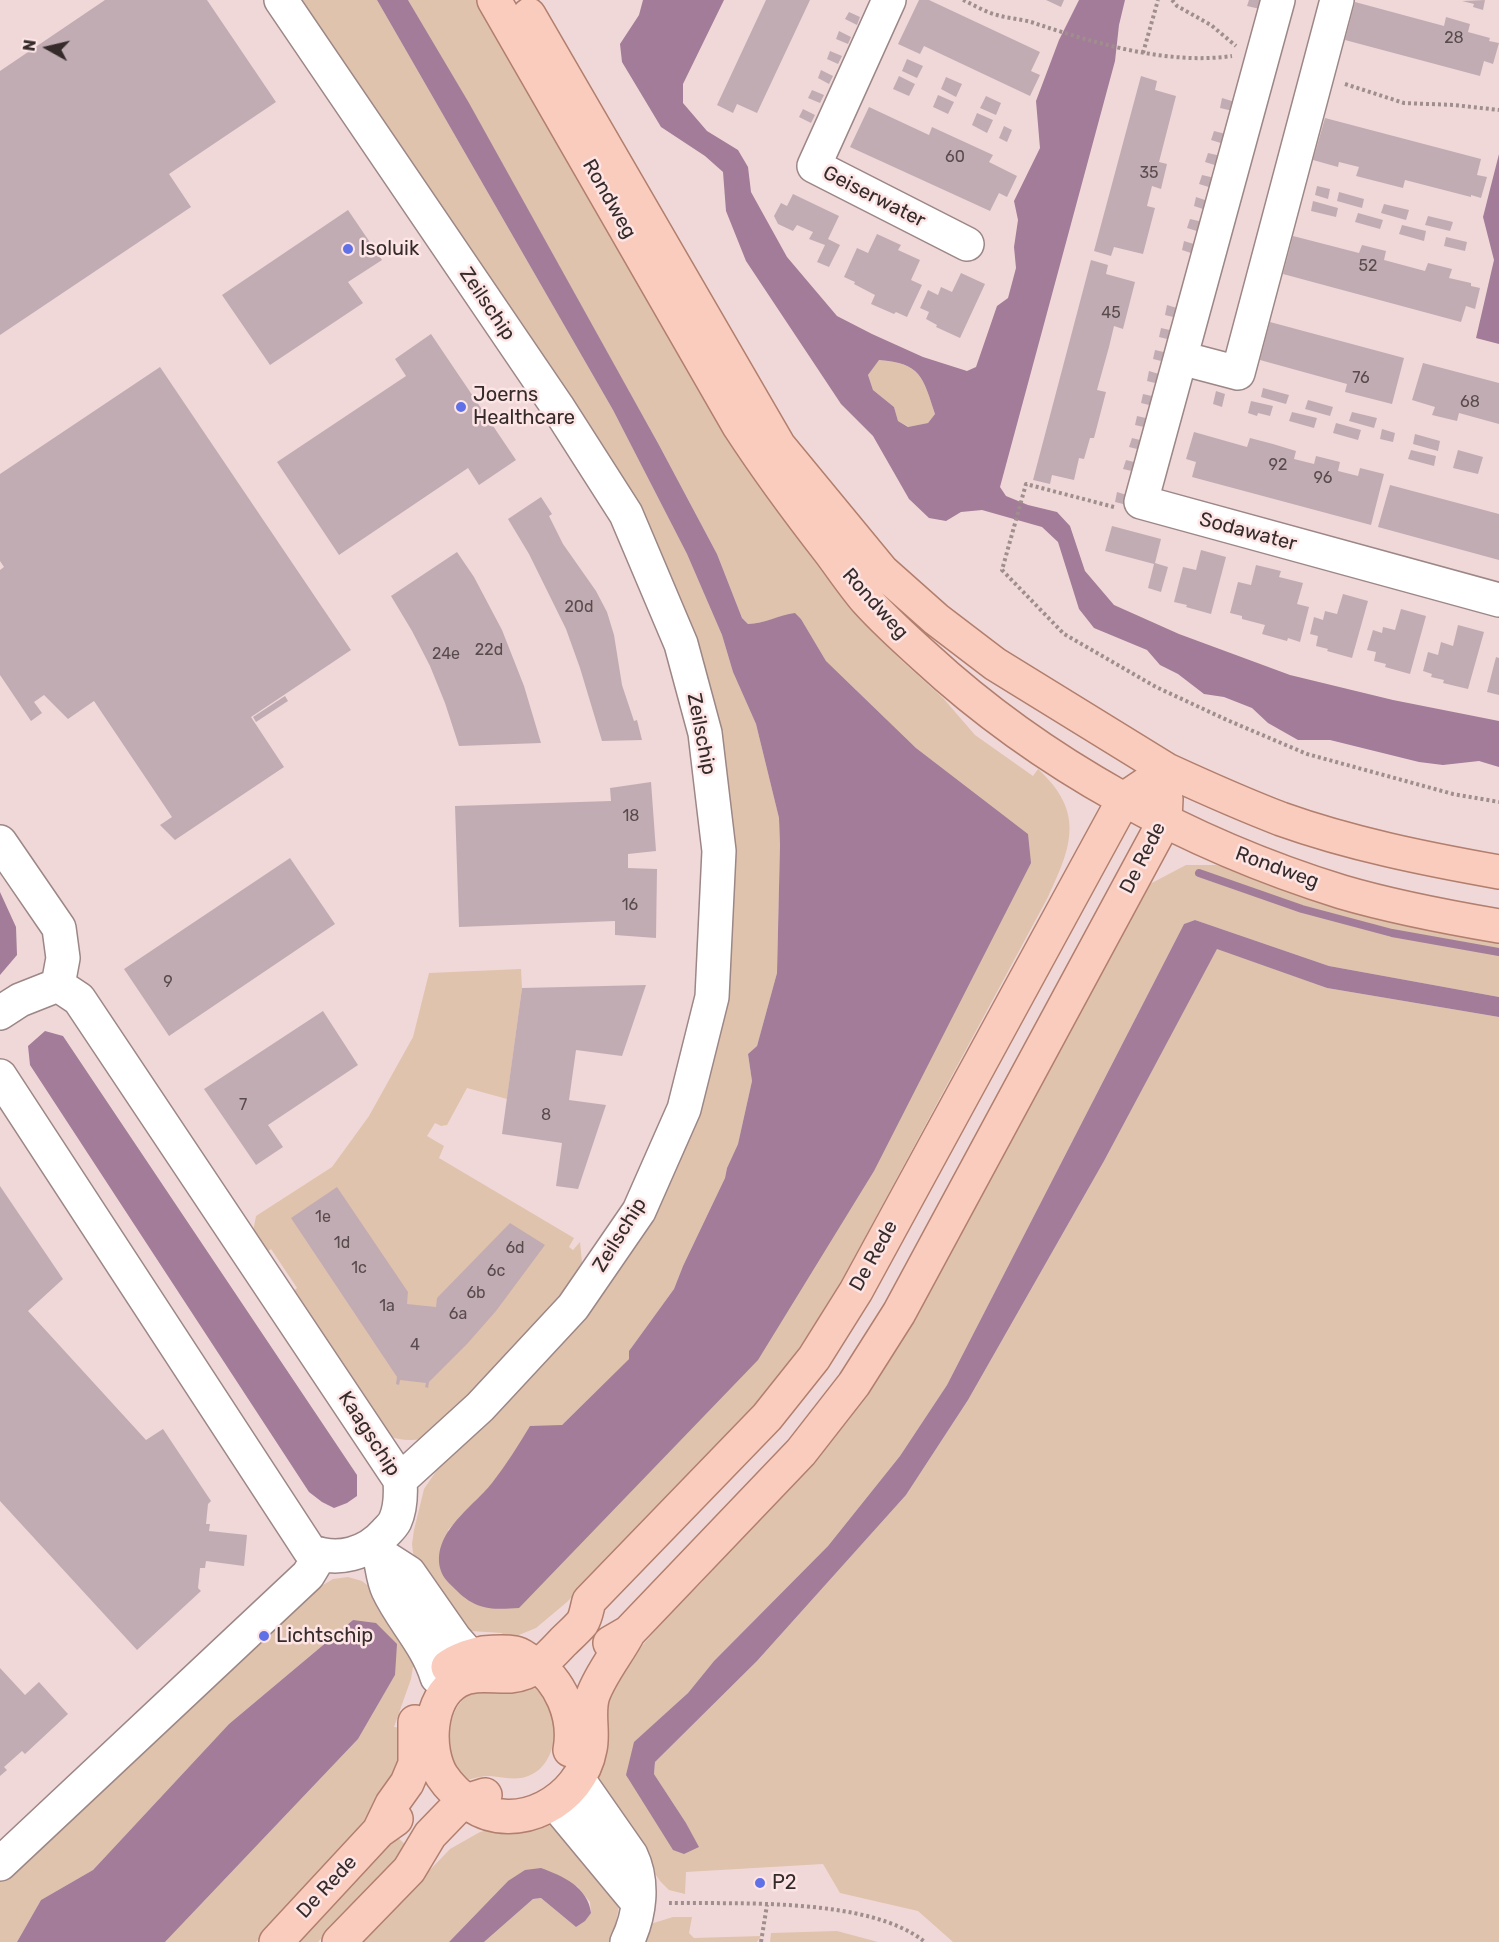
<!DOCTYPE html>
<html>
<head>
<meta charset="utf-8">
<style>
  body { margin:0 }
  #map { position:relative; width:1499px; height:1942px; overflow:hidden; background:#f0d8d8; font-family:Rubik,sans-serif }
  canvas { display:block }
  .north { position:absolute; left:18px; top:18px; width:60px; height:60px; -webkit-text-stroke:4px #fee5e5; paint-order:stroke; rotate:278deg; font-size:16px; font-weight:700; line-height:24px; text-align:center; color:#352b2b }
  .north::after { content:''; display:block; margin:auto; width:21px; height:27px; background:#352b2b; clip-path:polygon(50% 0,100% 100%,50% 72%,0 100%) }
</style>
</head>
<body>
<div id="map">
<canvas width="1499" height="1942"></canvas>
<div class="north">N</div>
</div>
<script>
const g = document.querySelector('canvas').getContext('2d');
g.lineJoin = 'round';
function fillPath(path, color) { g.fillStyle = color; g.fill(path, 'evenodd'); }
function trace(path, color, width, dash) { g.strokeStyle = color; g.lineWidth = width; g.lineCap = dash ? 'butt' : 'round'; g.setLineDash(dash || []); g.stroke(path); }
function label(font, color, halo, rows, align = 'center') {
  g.font = font + ' Rubik,sans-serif'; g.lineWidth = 5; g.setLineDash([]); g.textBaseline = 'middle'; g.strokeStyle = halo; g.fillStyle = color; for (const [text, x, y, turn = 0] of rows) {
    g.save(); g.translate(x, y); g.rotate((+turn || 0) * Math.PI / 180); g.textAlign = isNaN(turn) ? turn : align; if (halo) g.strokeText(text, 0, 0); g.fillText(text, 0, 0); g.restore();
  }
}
const green = new Path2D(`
  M295,0H377L613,410L687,554L722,635L733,672L756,724L779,818L780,845L777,973L757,1046L748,1054L752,1081L738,1144L727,1168L725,1178L683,1266L674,1289L629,1351V1359L562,1425L512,1457L491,1485L448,1530L461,1595L1028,834L916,748L826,661L801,619L795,614C779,615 764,624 748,624L742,618L717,554L659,445L469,104L408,0H490L883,641L903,662L943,698L975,735L1033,776L1038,769C1085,812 1072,846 1048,897L828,1306L805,1340L756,1405L567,1602L536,1628L504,1641L502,1633L471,1631L453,1617L420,1567L413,1553L412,1544L414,1530L424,1489L443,1461L580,1321L720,982L682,617Z
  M878,360C921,363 923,377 935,414L928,423L909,427L898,421L894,407L873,390L868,375Z
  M1186,865H1216L1244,873L1290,892L1373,918L1499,937V997L1329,966L1195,920L1184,924L947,1385L900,1456L828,1546L714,1661L688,1693L635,1742L655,1820L663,1833L698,1847L686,1823L654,1774L655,1762L757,1661L906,1495L968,1400L1104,1161L1217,948L1327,988L1499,1017V1942H953L918,1911L840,1893L823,1864L686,1872L685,1894L669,1890L660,1881L605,1801L598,1778L595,1767L606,1702L628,1662L673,1610L700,1584L803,1471L842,1425L877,1378L917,1316L1131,904L1148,885Z
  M521,969L522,988L507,1099L467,1088L447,1125L441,1126L435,1123L427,1136L444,1146L439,1158L574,1238L569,1247L573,1250L580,1242L583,1273L499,1370L421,1439C408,1441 400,1440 388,1436L290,1294L297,1288L271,1249L264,1254L252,1237L256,1216L332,1167L369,1116L413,1037L429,973Z
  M348,1577L362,1581L371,1588L415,1659V1667H413L411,1679L394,1727L404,1728C399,1795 369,1822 326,1868C303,1893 279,1917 256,1942H165L358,1739L395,1675L353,1620L229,1724L93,1870L41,1900L17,1942H0V1879L268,1636L264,1632L317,1581L323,1585L333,1579Z
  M536,1688C543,1697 550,1705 553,1716C558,1738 551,1768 528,1776C516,1781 503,1777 490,1776C482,1776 475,1778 467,1780C461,1772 455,1766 452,1756C445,1734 452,1695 480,1691C500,1688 516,1693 536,1688Z
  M537,1823L560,1827L620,1901L612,1942H484L533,1899L541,1898L576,1927L591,1913L590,1902L577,1886L508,1881L449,1942H361L450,1849L480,1832L505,1826Z
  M394,1834L408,1847L318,1942H291Z
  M673,1917H692L689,1933L694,1938L761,1936L757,1942H639L647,1925Z
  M837,1931L878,1942H770L771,1933Z`);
const water = new Path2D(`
  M377,0H408L469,103L659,445L717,554L742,618L748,624C764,624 779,615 795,613L801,619L826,661L916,748L1028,834L1031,863L874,1171L758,1360L519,1608C492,1610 475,1610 455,1589C450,1584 443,1578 441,1571C430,1534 472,1508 492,1483C506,1465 518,1446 530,1426L562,1425L629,1359V1351L674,1289L683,1266L725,1178L727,1168L738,1144L752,1081L748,1054L757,1046L777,973L780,845L779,818L756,724L733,672L722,635L687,554L613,410Z
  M643,0H724L683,84V103L707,131L738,150L748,167L751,192L787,257L837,316L872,334L923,357L967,371L976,367L997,306L1008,298L1016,268L1014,247L1018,220L1014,201L1040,148L1036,101L1059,40L1079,0H1125L1119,25L1115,61L1000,487L1006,496L1028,505L1057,512L1070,526L1085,571L1114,605L1179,634L1290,675L1393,700L1499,721V767L1479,761L1443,765L1419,762L1330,740H1298L1268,723L1252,708L1224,697L1204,694L1178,674L1160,665L1147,650L1094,628L1079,609L1058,542L1042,527L982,510L961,512L946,521L929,518L909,499L873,436L841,404L746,261L726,211L723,172L705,156L661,127L622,62L620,44L639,15ZM879,360C921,363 923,377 935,414L928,423L908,427L898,421L894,407L873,390L868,375Z
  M1499,154V344L1476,338L1494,260L1483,217Z
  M0,892L16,927L17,955L0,975Z
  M1195,920L1329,966L1499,997V1017L1327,988L1217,949L1104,1161L968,1400L906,1495L757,1661L655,1762L654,1774L686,1823L699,1847L684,1854L673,1850L626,1775L634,1742L688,1693L714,1661L828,1546L900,1456L947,1385L1184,924Z
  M45,1031L63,1036L357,1475V1496L347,1503L334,1508L322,1502L309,1492L30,1065L28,1046Z
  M353,1620L376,1623L397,1644L395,1675L358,1739L165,1942H17L41,1900L93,1870L229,1724Z
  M541,1868C563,1876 588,1887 591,1913L585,1921L576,1927L541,1898L533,1899L484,1942H449L508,1881L525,1870Z`);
const stream = new Path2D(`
  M1199,873L1302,909L1392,933L1499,952`);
const building = new Path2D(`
  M105,0H207L276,102L169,174L191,207L0,335V71Z
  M766,0H810L757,113L737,104L733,113L717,105Z
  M919,0H929L1040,52L1031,71L1040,75L1030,96L924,46L920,54L898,44Z
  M1046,0H1064L1061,7Z
  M1249,0H1262L1260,9L1247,6Z
  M1485,0L1483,10L1473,7L1474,4L1462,1Z
  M1355,2L1444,26L1446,17L1470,24L1468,32L1490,38L1489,41L1499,43L1493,64L1484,61L1480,76L1345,40Z
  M849,12L860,17L857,25L845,19Z
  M839,31L851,37L848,44L836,39Z
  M830,51L842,56L838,64L827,59Z
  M907,59L923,66L917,78L902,71Z
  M821,70L833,76L829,84L818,78Z
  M899,76L915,84L909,96L893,89Z
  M1141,76L1157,81L1155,90L1176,96L1159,162L1167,164L1161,189L1152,186L1147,206L1155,208L1143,254L1114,247L1111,256L1094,251Z
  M946,77L962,84L956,97L941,89Z
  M812,90L824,95L820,103L808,98Z
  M938,95L954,102L948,114L933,107Z
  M986,96L1001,103L996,115L980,108Z
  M1222,98L1235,102L1233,111L1220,108Z
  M869,107L929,135L932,127L993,155L989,162L1017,176L1007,197L999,193L990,211L850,147Z
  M803,109L815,115L811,123L799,117Z
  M977,113L993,120L987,133L972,125Z
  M1325,118L1481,159L1477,175L1487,177L1481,198L1471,195V197L1405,180L1403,188L1356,176L1359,167L1339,162L1338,167L1313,160Z
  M1004,126L1012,130L1007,142L999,138Z
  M1214,131L1226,134L1224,144L1211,140Z
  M1208,153L1221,156L1218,166L1205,162Z
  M1202,175L1215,178L1212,188L1199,184Z
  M1317,186L1330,189L1328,199L1315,195Z
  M1339,192L1364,199L1362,208L1337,201Z
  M793,194L839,216L828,239L840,245L829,267L817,262L825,245L809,239L813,232L797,225L793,231L778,224L774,216L781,203L787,206Z
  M1196,197L1208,201L1206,210L1194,206Z
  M1313,201L1338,208L1336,217L1311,211Z
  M1384,204L1409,210L1406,220L1381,213Z
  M348,210L382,260L348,282L363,303L270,365L222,295Z
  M1358,213L1383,220L1380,229L1355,222Z
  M1428,216L1453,222L1450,231L1425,225Z
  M1190,219L1203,222L1200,232L1187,228Z
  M1402,225L1426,231L1424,241L1399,234Z
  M877,234L901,245L898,250L920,260L911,280L922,285L907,317L896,312L894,314L871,304L875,295L854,284L855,282L844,277L857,248L868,253Z
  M1293,236L1359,253L1362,245L1386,251L1384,260L1425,271L1428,263L1452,269L1449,278L1471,283V286L1480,288L1475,309L1466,306L1461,322L1283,274Z
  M1446,237L1467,242L1465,251L1444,246Z
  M1184,241L1197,245L1194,254L1182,250Z
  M1091,260L1108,265L1106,274L1135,282L1123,329L1114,326L1109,347L1097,390L1106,392L1094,438H1090L1084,459L1079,458L1074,480L1052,475L1050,484L1033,480Z
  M961,273L985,284L960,338L936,327L937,325L926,319L929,312L920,308L928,290L938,295L941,287L952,292Z
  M1167,305L1180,309L1177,318L1165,315Z
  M1270,322L1404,358L1392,404L1345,392L1347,384L1260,360Z
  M1161,328L1174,331L1171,340L1159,337Z
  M431,334L516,460L479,485L468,468L339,555L277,462L406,376L395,359Z
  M1155,350L1168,353L1165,362L1153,359Z
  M1423,363L1499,383V424L1459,413L1457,421L1432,415L1435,407L1412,400Z
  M160,367L351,650L251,717L284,767L175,840L160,825L172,817L94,701L68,719L44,695L34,702L42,713L31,721L0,675V570L4,567L0,561V474Z
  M1149,371L1162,375L1159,384L1147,381Z
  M1263,388L1289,395L1286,404L1261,397Z
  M1216,391L1225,394L1222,407L1213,404Z
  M1143,394L1156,397L1153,406L1141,403Z
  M1308,400L1333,407L1330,416L1305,409Z
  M1251,401L1273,406L1270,416L1258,413L1257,416L1248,413Z
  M1292,412L1317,418L1314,428L1289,421Z
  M1352,412L1377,418L1374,428L1349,421Z
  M1137,416L1150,419L1148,428L1135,425Z
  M1336,423L1361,430L1358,440L1333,433Z
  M1382,429L1395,433L1393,442L1380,439Z
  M1194,432L1247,447L1250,438L1273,444L1296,451L1294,459L1314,464L1316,456L1340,462L1338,471L1358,476L1360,468L1384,474L1371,525L1192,477L1196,462L1186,459Z
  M1415,434L1440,441L1438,451L1413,444Z
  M1132,438L1144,441L1141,450L1129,447Z
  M1411,450L1436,456L1434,466L1408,459Z
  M1458,450L1483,457L1478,474L1453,468Z
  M1126,460L1138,463L1136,472L1123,469Z
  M1390,485L1499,514V560L1378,527Z
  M1117,492L1130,496L1127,505L1115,502Z
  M541,497L552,514L549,516L563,544L596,591L607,612L614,635L622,685L634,721L637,720L642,740L602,741L580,668L566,629L529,554L508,519Z
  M1112,526L1161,539L1155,563L1168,567L1161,592L1148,588L1154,564L1105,551Z
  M1201,550L1226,557L1211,614L1186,607L1187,605L1174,602L1183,567L1196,570Z
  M457,552L474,577L502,630L524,686L541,743L459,746L445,703L430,666L412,631L391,596Z
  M1256,565L1281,571L1279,577L1303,583L1297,604L1309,607L1300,642L1288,638L1287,641L1262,634L1265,625L1242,619V616L1230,613L1238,582L1251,585Z
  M1343,594L1368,601L1352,658L1327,651L1328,649L1316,646L1318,636L1310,634L1314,617L1323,620L1325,611L1337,614Z
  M1401,609L1426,616L1410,674L1385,667L1386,664L1374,661L1376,652L1367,650L1373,630L1382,633L1383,627L1395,630Z
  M1458,625L1484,632L1468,689L1443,683L1444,680L1431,677L1432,674L1423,671L1428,652L1438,655L1441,642L1453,646Z
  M1496,657L1499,658V695L1487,692Z
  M285,696L288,701L256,722L253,717Z
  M651,782L656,851L628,854V868L657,869L656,938L615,935V921L459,927L455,806L611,801L610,788Z
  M290,858L335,924L169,1036L124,969Z
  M646,985L622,1056L576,1050L569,1100L606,1105L578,1189L556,1186L562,1143L502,1134L522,988Z
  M323,1011L358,1065L268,1125L283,1147L256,1165L204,1089Z
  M0,1186L63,1279L28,1311L146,1440L163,1429L211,1501L208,1504L206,1524H210L209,1531L247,1535L244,1566L206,1561L205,1568H200L198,1588L201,1591L137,1650L0,1501Z
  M337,1187L408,1292L407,1304L436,1307L437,1298L510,1223L545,1245L496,1311L467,1344L429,1382L428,1388L425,1387L426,1383L400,1380L399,1385L396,1384L397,1377L291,1218Z
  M0,1668L25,1695L39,1682L68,1714L25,1754L22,1751L4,1767L7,1770L0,1776Z`);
const path = new Path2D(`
  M963,0C974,5 985,12 997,15C1010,19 1024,19 1037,24C1098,44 1168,65 1232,56
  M1172,0L1177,6L1211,25L1236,46
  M1143,53L1158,0
  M1345,84L1404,103L1454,105L1499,110
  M1114,507L1026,484L1002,570L1064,634L1156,687L1227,720L1307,754L1453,794L1499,802
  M669,1903C738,1904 869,1897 925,1942
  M761,1942L767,1905`);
const minor = new Path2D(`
  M281,0L557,406L626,514L681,644L705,733L719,851L712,997L684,1109L639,1211L573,1307L480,1407L400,1480
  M889,0L814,166L967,244
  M1278,0L1141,502L1499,600
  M1181,358L1238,373L1337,0
  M0,842L59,928L63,958L58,985L79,999L400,1480C401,1494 401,1508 395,1521C393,1525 389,1529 386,1532C367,1554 338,1562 310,1551L0,1076
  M0,1013L20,1000L58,985
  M375,1544C383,1559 381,1575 388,1590C402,1620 427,1644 437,1677
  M381,1555L409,1573L455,1639L470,1656
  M578,1779L631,1855C644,1882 640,1915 627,1942
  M555,1803L638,1903
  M0,1864L308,1575L320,1555`);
const major = new Path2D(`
  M494,0L739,426C767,469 798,511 830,552C842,568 854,586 867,601C885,621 905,639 925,657C1042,765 1190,845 1342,892C1393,907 1446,917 1499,926
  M529,15L779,446L882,571L936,619L995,664L1167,770C1204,787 1242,804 1281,819C1351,844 1426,859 1499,872
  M629,1632C618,1653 601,1673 593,1695C587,1713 594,1731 590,1749C581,1800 517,1836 471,1805C460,1797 450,1788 442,1776C426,1750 428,1698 458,1681C474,1672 494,1677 511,1676C535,1673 547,1659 563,1642C569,1636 576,1630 582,1623C586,1617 587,1608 589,1601L767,1417L814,1358L856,1291L1124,799L1167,770
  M610,1643L629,1632L801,1452L854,1384L899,1313L1165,820L1166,799
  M448,1667C458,1659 471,1656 483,1653C493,1652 504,1651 515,1653C521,1654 526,1659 532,1662C561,1680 576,1717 570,1750
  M379,1831L392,1804L407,1783L415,1764V1722
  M276,1942L379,1831L396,1819
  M339,1942L409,1870L430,1835L458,1806L466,1801L485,1795`);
const markers = [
  [348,249,6,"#6071e8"],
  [461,407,6,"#6071e8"],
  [264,1636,6,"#6071e8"],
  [760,1883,6,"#6071e8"]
];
const numberNames = [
  ["28",1454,38],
  ["60",955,157],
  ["35",1149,173],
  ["52",1368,266],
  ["45",1111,313],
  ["76",1361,378],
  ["68",1470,402],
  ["92",1278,465],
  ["96",1323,478],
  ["20d",579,607],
  ["22d",489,650],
  ["24e",446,654],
  ["18",631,816],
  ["16",630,905],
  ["9",168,982],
  ["7",243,1105],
  ["8",546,1115],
  ["1e",323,1217],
  ["1d",342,1243],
  ["6d",515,1248],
  ["1c",359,1268],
  ["6c",496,1271],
  ["6b",476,1293],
  ["1a",387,1306],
  ["6a",458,1314],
  ["4",415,1345]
];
const streetNames = [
  ["Geiserwater",874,197,27],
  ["Rondweg",609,199,60],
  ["Zeilschip",487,304,56],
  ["Sodawater",1248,532,15],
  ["Rondweg",875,604,48],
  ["Zeilschip",701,734,79],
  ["De Rede",1143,858,-63],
  ["Rondweg",1277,868,20],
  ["Zeilschip",620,1235,-58],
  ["De Rede",874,1256,-61],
  ["Kaagschip",369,1434,57],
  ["De Rede",327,1887,-47]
];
const poiNames = [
  ["Isoluik",360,249],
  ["Joerns",473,395],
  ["Healthcare",473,418],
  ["Lichtschip",276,1636],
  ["P2",772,1883]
];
fillPath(green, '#dfc3ad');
fillPath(water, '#a27c98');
trace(stream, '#a27c98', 8);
fillPath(building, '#c2acb3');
trace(minor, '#9c8686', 36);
trace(major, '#b27e6d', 36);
trace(path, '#a08e8e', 4, [3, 3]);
trace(minor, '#fff', 33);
trace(major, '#f9ccbd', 33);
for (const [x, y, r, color] of markers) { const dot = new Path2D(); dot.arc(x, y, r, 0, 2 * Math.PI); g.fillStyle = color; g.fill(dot); trace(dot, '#fee5e5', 2); }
label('16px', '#584b4d', null, numberNames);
label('20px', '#352b2b', '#fee5e5', streetNames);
label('20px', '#352b2b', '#fee5e5', poiNames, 'left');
</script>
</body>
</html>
